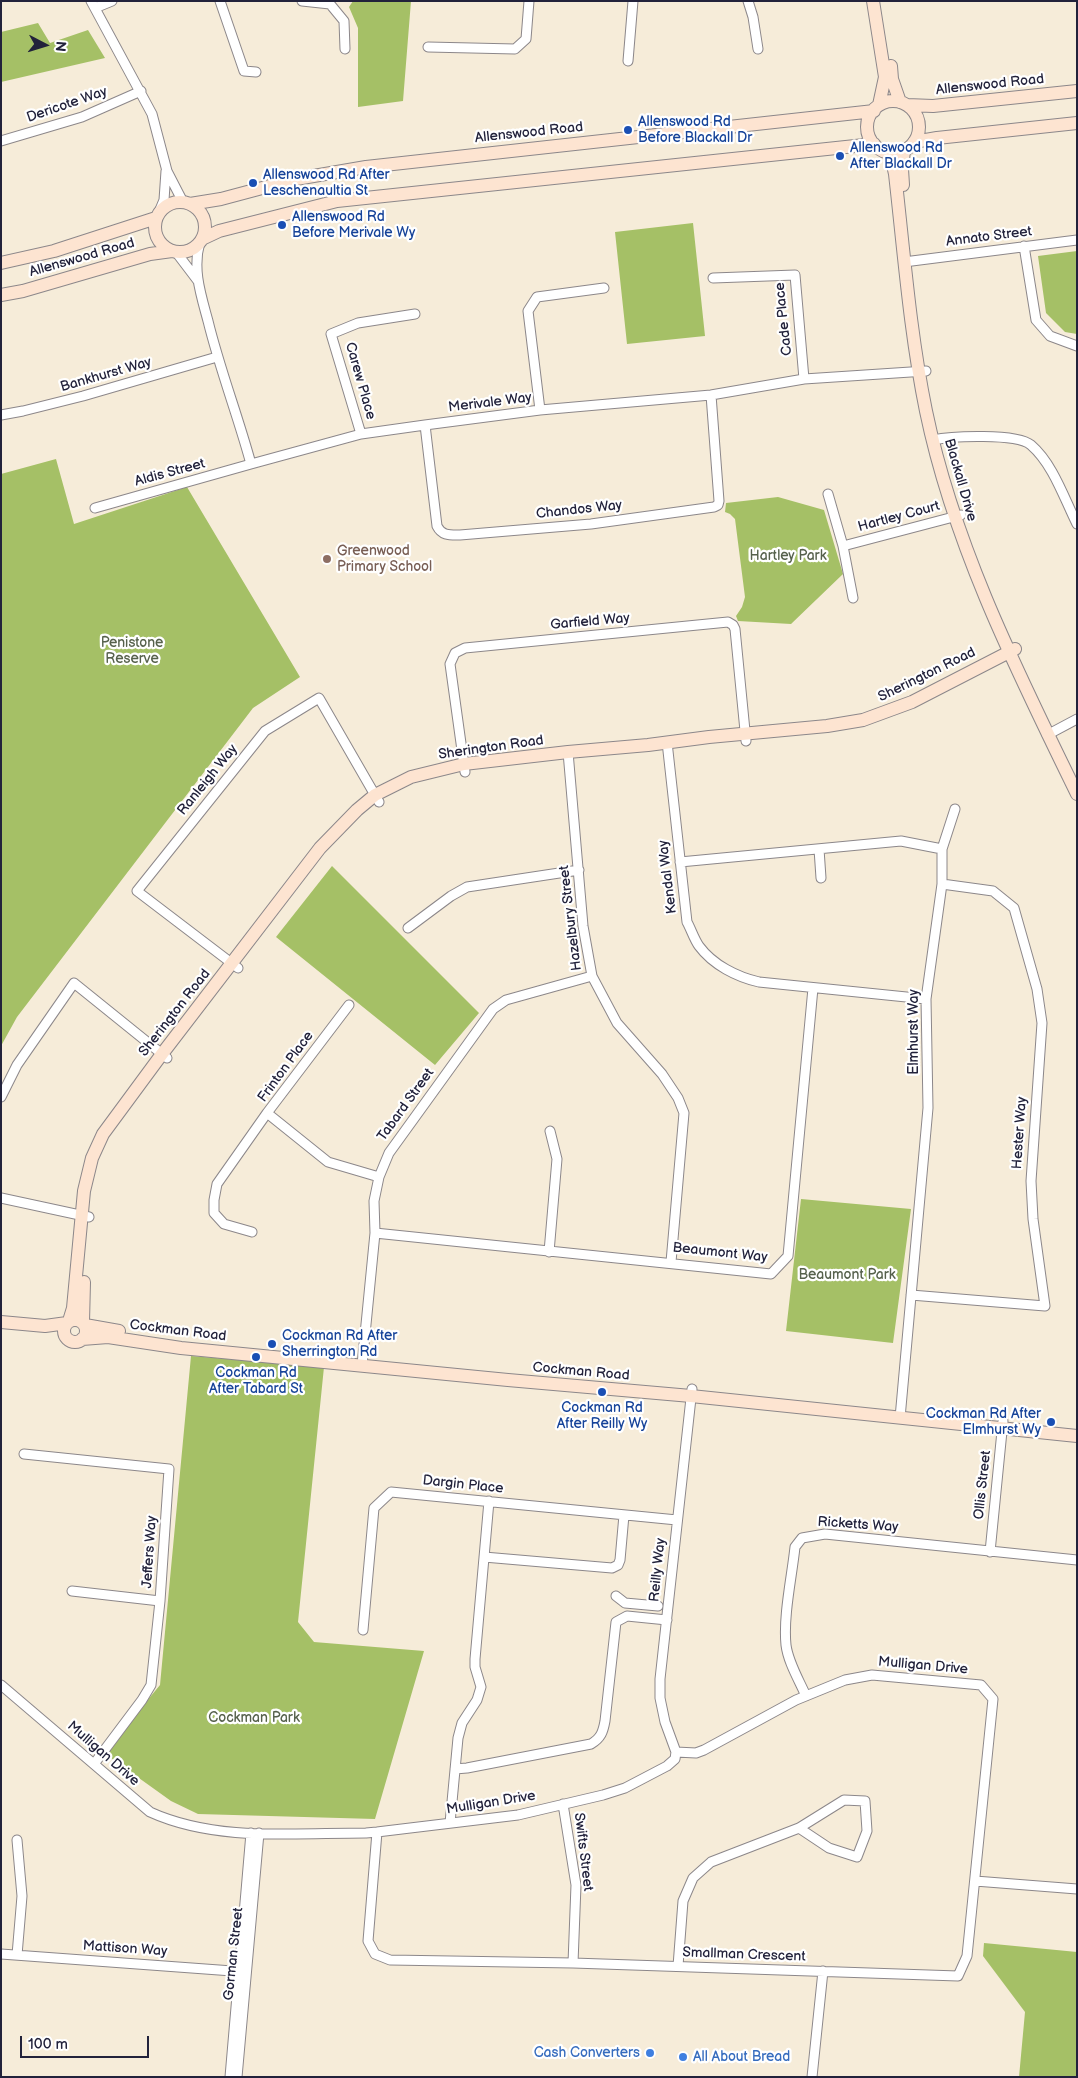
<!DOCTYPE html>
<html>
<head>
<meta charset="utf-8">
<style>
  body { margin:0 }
  #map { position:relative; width:1078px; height:2078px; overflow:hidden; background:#f6ecd9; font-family:"Balsamiq Sans",sans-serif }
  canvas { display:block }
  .frame { position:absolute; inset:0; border:2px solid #22223b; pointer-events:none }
  .north { position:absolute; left:20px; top:20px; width:50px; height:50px; -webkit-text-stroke:4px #fff; paint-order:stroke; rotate:95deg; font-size:14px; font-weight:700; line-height:20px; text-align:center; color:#22223b }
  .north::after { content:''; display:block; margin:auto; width:18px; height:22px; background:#22223b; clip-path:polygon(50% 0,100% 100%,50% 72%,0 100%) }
  .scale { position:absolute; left:20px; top:2036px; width:129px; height:22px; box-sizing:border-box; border:2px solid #22223b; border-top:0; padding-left:6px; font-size:15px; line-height:18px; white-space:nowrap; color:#22223b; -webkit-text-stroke:4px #fff; paint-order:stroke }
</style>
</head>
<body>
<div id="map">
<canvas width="1078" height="2078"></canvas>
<div class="frame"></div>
<div class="north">N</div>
<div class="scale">100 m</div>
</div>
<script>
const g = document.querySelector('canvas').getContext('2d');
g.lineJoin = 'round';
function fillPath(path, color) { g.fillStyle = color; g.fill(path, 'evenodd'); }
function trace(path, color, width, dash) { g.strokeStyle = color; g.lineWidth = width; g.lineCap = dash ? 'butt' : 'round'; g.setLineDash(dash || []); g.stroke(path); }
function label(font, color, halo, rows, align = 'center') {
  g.font = font + ' "Balsamiq Sans",sans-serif'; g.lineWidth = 4.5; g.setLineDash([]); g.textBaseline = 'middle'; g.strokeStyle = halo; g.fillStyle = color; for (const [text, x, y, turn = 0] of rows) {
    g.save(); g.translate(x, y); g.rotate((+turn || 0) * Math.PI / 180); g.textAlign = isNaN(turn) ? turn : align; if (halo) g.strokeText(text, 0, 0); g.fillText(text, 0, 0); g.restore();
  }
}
const green = new Path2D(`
  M353,1H411L403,101L358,107V28L349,7Z
  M38,23L50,43L88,30L105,58L1,82V32Z
  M693,223L705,336L627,344L615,232Z
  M1077,251V334L1065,332L1046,313L1038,256Z
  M56,459L74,524L187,487L300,677L253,708L17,1017L1,1046V474Z
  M778,497L824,510L843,574L791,624L738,621L736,616L742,607L745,597L735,519L730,514L725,512L726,503Z
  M332,866L479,1013L435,1065L276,937Z
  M801,1199L911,1209L893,1343L786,1331Z
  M191,1356L324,1367L298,1622L314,1642L424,1651L375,1819L198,1814L171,1801L104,1753L160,1685Z
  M984,1943L1077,1952V2077H1019L1025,2012L983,1956Z`);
const street = new Path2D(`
  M91,1L152,114L167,171L183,202
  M220,1L244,71L256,72
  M302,1L330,4L344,21L345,49
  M748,1L753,17L758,49
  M95,8L112,1
  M428,47L515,49L526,39L529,1
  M628,61L633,1
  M1,141L82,117L141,91
  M159,212L164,200L166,171
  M200,242C192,269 201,295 208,321C220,370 238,416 251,464L361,434L425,425L540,410L711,395L804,379L926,371
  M1024,246L1036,320L1050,336L1077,346
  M176,252L198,281
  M904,262L1077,240
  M713,278L795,275L804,379
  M540,410L528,311L537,297L604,288
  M1,415L23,411L83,396L217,357
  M425,425L437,526C442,536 450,535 460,535L591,524L714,507L718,505L719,501L711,395
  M361,434L331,334L358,323L415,314
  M933,440C951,436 1017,433 1031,445C1053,464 1064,498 1077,524
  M828,494L843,546L853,598
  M95,508L251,464
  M843,546L961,515
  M1047,735L1077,719
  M667,742L687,922C691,929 694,939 699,946C713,965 737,977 759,982L926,999
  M568,752L583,926L592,976L617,1023L662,1074L678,1098L684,1113L671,1262
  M465,772L450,664L455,653L465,648L728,622L733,625L735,629L746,741
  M819,849L821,878
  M942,849L955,809
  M680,862L901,841L942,849V884L926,999L928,1108L900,1418
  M408,928L451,896L467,887L579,870
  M238,968L137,891L265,731L319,698L379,802
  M349,1005L267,1113L328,1162L379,1177
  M1,1097L17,1065L74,983L167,1058
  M1,1198L89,1217
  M252,1232L224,1224L214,1213V1200L217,1184L267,1113
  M375,1233L771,1274L788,1256L813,988
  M549,1252L557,1159L550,1131
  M911,1295L1045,1306L1033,1219L1031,1181L1042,1023L1037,989L1014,908L993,891L942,884
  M362,1365L375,1233L374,1201L379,1177L389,1153L493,1009L506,1000L592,976
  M24,1454L169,1469L160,1601L151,1685L142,1700L94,1764
  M990,1552L1003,1421
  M484,1557L612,1568L618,1565L620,1560L624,1515
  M72,1591L160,1601
  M616,1596L625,1603L658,1606
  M363,1630L374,1508L391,1492L677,1520
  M1,1685L150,1812C216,1842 295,1833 366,1833L377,1832L518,1815L603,1795L625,1788L667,1766L675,1759L676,1752L696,1753L704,1750L796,1700L845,1680L872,1675L981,1685L993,1699L967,1956L958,1976L573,1963L390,1960L375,1954L368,1941L377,1832
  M806,1696C799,1680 788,1662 786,1645C783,1616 792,1576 795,1547L802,1538L825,1534L1077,1560
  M676,1752L665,1722L660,1698V1679L692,1389
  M455,1769L467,1768L591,1744C601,1738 603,1732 605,1721L616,1622L627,1616L667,1620
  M563,1804L576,1885L573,1963
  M450,1823L458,1738L462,1723L477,1700L481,1687L475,1667V1659L489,1501
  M17,1840L22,1896L17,1955
  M975,1881L1077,1889
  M1,1954L246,1972
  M678,1966L683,1901L693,1878L711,1862L799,1828L844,1800L865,1801L867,1831L857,1857L829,1848L799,1828
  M230,2077L251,1833
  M237,2077L259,1833
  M812,2077L823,1971`);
const secondary = new Path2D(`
  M873,1L885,77L879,105
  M891,66L892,79L900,102
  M867 127a26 26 0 1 1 52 0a26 26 0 1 1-52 0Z
  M907,105L933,106L1077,91
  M914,142L937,138L1077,123
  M890,152L895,174C904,253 910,333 926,411C954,546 1017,671 1077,794
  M903,185L902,169L904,150
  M155 227a25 25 0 1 1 50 0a25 25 0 1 1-50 0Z
  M190,204L221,199L296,179L366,167L874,111
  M202,239L219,231L337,201L874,144
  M1,263L54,251L156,218
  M1,295L23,291L150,254L172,251
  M64 1331a11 11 0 1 1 22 0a11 11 0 1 1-22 0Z
  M69,1321L73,1308L84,1191L92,1158L103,1134L162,1054L320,848L357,810L375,795L411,777L464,764L568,752L648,745L709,737L827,726L863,720L912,702L1015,649
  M1,1322L45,1326L67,1323
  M83,1322L84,1282
  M85,1325L119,1331
  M82,1339L108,1337L181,1348L508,1380L691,1396L1077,1436`);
const markers = [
  [628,130,5,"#1a4fb4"],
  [840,156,5,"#1a4fb4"],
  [253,183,5,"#1a4fb4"],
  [282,225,5,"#1a4fb4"],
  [327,559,5,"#8d6e63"],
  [272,1344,5,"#1a4fb4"],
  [256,1357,5,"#1a4fb4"],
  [602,1392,5,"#1a4fb4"],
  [1051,1422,5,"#1a4fb4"],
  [650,2053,5,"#3f7fe0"],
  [683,2057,5,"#3f7fe0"]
];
const streetNames = [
  ["Allenswood Road",990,85,-6],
  ["Dericote Way",67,105,-19],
  ["Allenswood Road",529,133,-6],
  ["Annato Street",989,237,-7],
  ["Allenswood Road",82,258,-16],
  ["Cade Place",784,319,-96],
  ["Bankhurst Way",106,375,-16],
  ["Carew Place",360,381,74],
  ["Merivale Way",490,403,-7],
  ["Aldis Street",170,473,-15],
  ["Blackall Drive",960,480,74],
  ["Chandos Way",579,510,-6],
  ["Hartley Court",899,517,-15],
  ["Garfield Way",590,622,-5],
  ["Sherington Road",927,675,-26],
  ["Sherington Road",491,748,-8],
  ["Ranleigh Way",208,780,-51],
  ["Kendal Way",668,877,-97],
  ["Hazelbury Street",571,918,-97],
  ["Sherington Road",175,1013,-52],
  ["Elmhurst Way",914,1032,-90],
  ["Frinton Place",286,1067,-54],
  ["Tabard Street",406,1105,-54],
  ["Hester Way",1020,1133,-86],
  ["Beaumont Way",720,1253,6],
  ["Cockman Road",178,1331,7],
  ["Cockman Road",581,1372,5],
  ["Dargin Place",463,1485,6],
  ["Ollis Street",983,1485,-84],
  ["Ricketts Way",858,1525,4],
  ["Jeffers Way",150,1552,-86],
  ["Reilly Way",658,1570,-84],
  ["Mulligan Drive",923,1666,5],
  ["Mulligan Drive",103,1754,41],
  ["Mulligan Drive",491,1803,-9],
  ["Swifts Street",583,1852,83],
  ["Mattison Way",125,1949,4],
  ["Gorman Street",234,1954,-84],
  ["Smallman Crescent",744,1955,2]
];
const transitNames = [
  ["Allenswood Rd",638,122],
  ["Before Blackall Dr",638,138],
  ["Allenswood Rd",850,148],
  ["After Blackall Dr",850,164],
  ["Allenswood Rd After",263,175],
  ["Leschenaultia St",263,191],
  ["Allenswood Rd",292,217],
  ["Before Merivale Wy",292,233],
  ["Cockman Rd After",282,1336],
  ["Sherrington Rd",282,1352],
  ["Cockman Rd",256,1373,"center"],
  ["After Tabard St",256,1389,"center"],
  ["Cockman Rd",602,1408,"center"],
  ["After Reilly Wy",602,1424,"center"],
  ["Cockman Rd After",1041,1414,"right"],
  ["Elmhurst Wy",1041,1430,"right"]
];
const educationNames = [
  ["Greenwood",337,551],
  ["Primary School",337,567]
];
const parkNames = [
  ["Hartley Park",788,556],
  ["Penistone",132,643],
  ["Reserve",132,659],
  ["Beaumont Park",847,1275],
  ["Cockman Park",254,1718]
];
const shopNames = [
  ["Cash Converters",640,2053],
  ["All About Bread",693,2057,"left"]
];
fillPath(green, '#a5c066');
trace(street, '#8c878a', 11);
trace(secondary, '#8c878a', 14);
trace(street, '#fff', 9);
trace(secondary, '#fde4d1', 12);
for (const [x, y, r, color] of markers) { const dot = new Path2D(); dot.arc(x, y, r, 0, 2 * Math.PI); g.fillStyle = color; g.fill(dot); trace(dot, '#fff', 2); }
label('14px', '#22223b', '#fff', streetNames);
label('14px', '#164399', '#fff', transitNames, 'left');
label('14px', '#785e54', '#fff', educationNames, 'left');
label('14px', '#56614c', '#fff', parkNames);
label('14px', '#366cbe', '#fff', shopNames, 'right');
</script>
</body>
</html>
